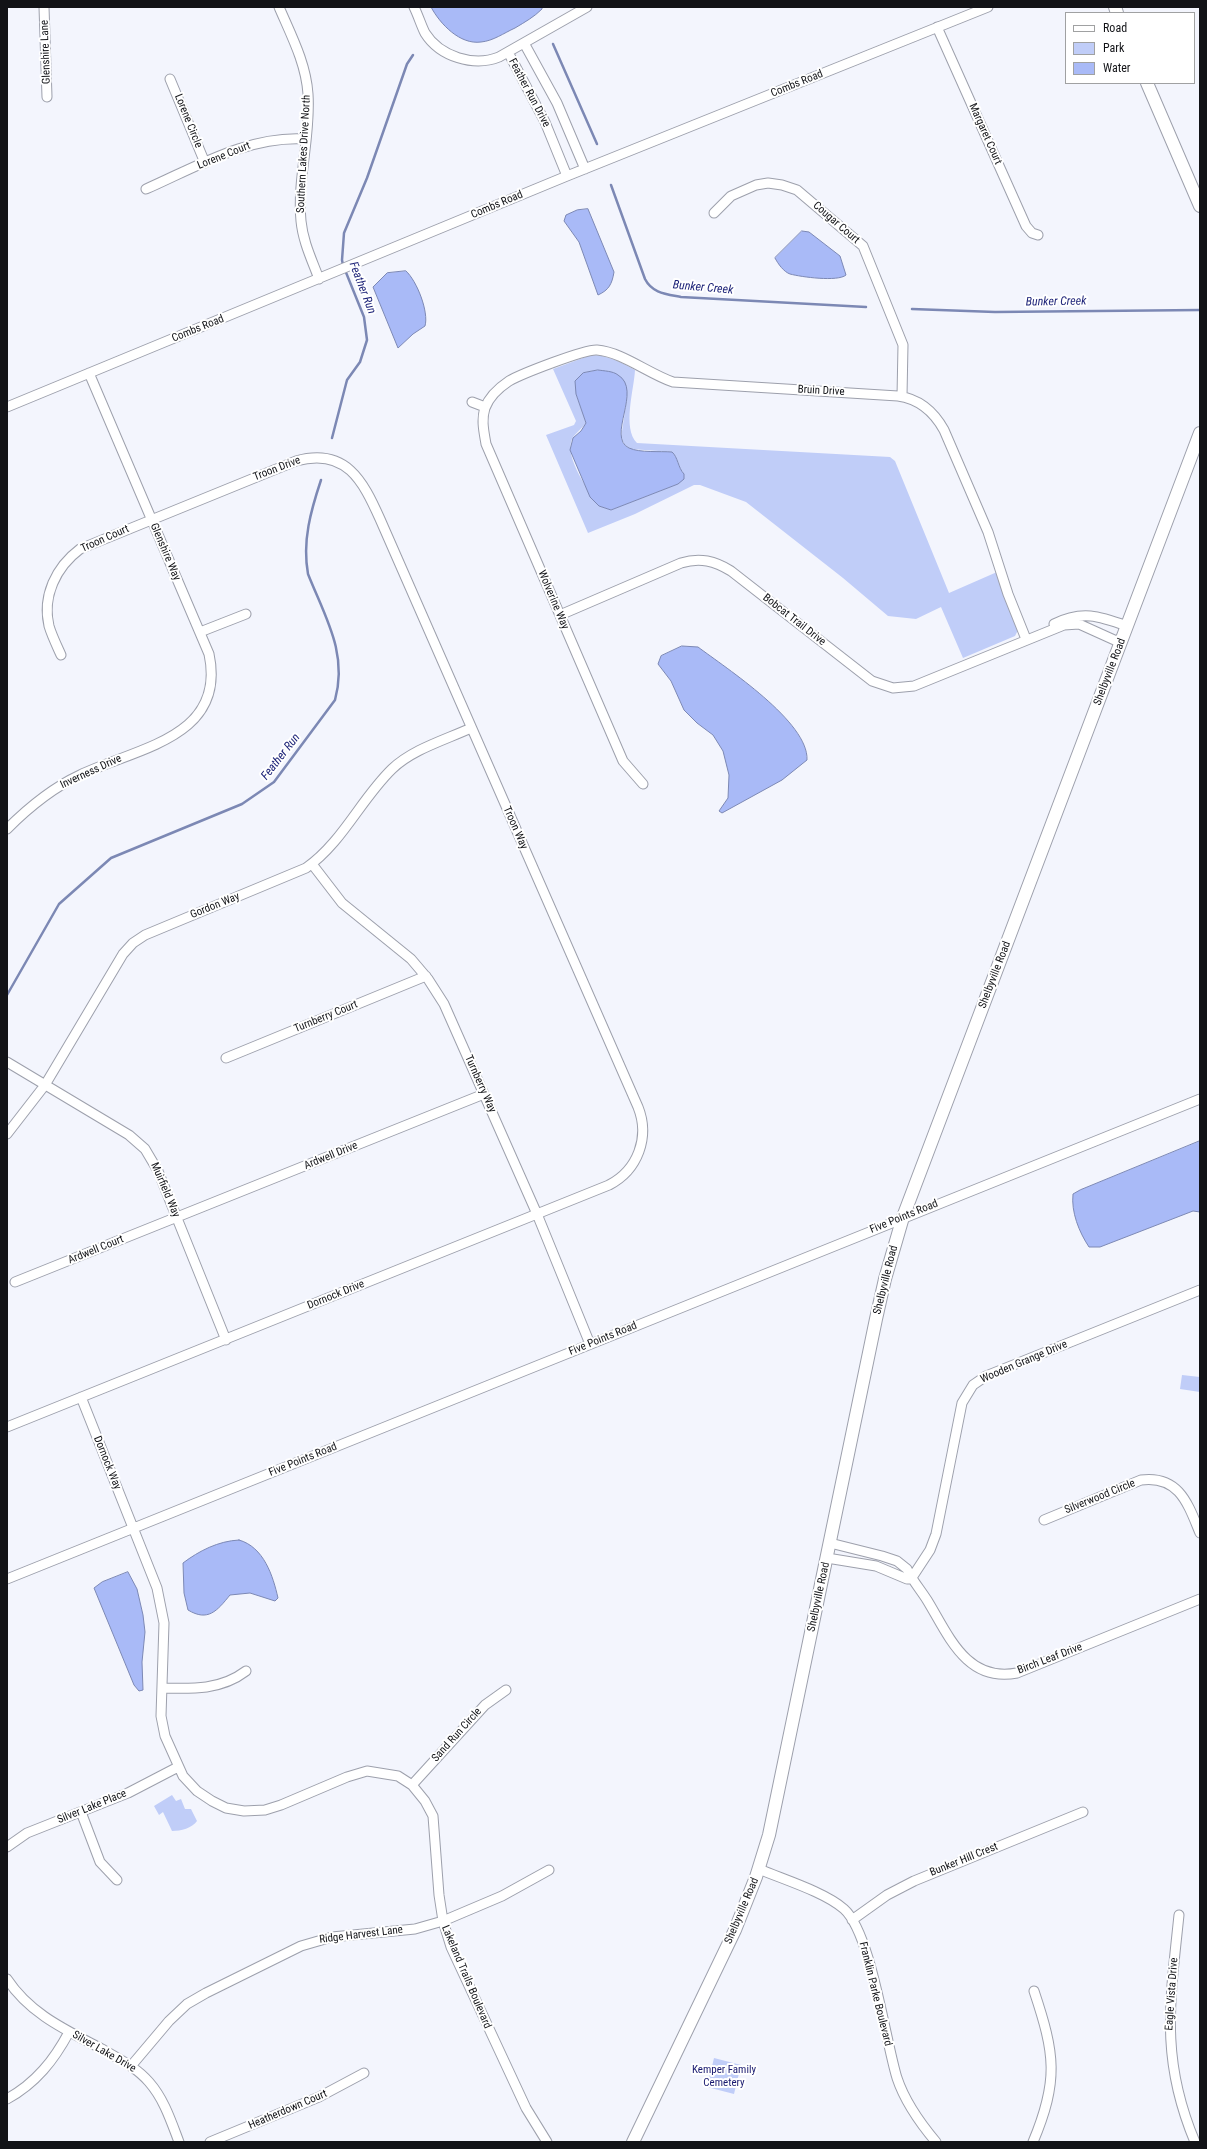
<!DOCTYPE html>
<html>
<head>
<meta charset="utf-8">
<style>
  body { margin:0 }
  #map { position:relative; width:1207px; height:2149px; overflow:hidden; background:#f3f5fd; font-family:"Roboto Condensed",sans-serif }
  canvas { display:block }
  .frame { position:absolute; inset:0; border:8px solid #121317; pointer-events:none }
  .legend { position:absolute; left:1065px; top:12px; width:130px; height:72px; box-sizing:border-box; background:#fff; border:1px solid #a0a1a2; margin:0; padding:5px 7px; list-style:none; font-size:12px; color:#121317 }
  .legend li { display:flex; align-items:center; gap:8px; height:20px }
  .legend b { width:20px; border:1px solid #a0a1a2 }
</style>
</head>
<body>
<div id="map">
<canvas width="1207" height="2149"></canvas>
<div class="frame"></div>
<ul class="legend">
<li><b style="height:5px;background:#fff"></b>Road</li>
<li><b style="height:11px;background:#c0cdf8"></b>Park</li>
<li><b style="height:11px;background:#a9baf7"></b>Water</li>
</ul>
</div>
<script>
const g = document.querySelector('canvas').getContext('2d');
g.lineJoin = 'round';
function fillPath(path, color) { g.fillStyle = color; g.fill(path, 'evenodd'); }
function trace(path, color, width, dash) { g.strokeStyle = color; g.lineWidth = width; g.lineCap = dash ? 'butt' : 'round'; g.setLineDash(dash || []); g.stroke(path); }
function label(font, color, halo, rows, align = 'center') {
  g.font = font + ' "Roboto Condensed",sans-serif'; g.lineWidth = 4; g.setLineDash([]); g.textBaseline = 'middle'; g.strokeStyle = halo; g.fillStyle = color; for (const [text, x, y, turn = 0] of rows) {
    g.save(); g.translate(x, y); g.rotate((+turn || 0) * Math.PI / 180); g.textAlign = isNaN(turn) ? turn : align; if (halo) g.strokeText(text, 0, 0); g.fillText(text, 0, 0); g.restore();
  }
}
const green = new Path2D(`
  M591,355C608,355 620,362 635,370C634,390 622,428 637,443L890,457L895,461L949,593L997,572L1018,630L1015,636L963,658L941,607L916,619L888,616L843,578L746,502L700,485H694L635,514L588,533L546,435L574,425L576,421L553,369ZM598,370L618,375L627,398L621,438L625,445L631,449L672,452C678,457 678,468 684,474L678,484L611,510L599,506C589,491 564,458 572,439C575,434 582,428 586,423L576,394L583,373Z
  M1182,1375L1200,1377V1392L1180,1389Z
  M172,1795L176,1801L181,1799L185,1809H191L197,1821C192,1828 181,1831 172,1831L163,1812L159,1815L154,1806Z
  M714,2058L741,2065L734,2094L707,2087Z`);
const water = new Path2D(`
  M431,7H542V9C534,17 525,22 515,28C504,33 493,41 481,42C460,45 440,24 431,7Z
  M588,209L614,272C612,284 609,290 598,295L579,242L564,221L566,215L577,210Z
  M802,231L809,232L840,256L846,275C838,282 801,277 790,274C784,272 778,264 775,258Z
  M406,271C417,281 429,312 425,326L413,334L398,348L373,287L387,273Z
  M598,370C604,371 613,371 618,375C643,390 606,437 629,448C640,453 660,451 672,452C678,457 678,468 684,474V479L678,484L611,510L599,506L590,497L570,450L573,438L581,431L586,423L576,394L575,381L583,373Z
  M682,646L698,647C726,668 809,722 807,760L782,780L722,813L719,811L728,798L729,775L723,751L713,735L697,723L684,710L671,681L658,664L661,656Z
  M1200,1141V1212L1193,1211L1100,1247H1089C1079,1232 1071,1212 1073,1194L1080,1190Z
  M239,1540C264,1547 273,1576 278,1598L275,1601L250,1593L230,1595C217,1611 208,1622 188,1610L184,1593L183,1563C199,1551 218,1541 239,1540Z
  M128,1572L137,1589L143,1615L145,1632L142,1662L143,1690L139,1691L134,1685L94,1588L102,1582Z`);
const stream = new Path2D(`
  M553,44L597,144
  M611,185L645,279C652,293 666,294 681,297L866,307
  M343,265L342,260L344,233L367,178L407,64L413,55
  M912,309L995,312L1200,310
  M332,438L347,380L360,362L367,340L364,317L345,270
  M7,995L59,904L111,858L242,804L274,782L335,700C348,653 325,617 308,574C302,541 311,510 321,480`);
const minor = new Path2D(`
  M44,7L47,97
  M279,7C291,35 306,63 308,94C311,136 297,179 301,221C303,242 312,260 319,279
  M414,7C418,15 421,25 425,33C440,57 474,67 499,57L587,7
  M937,27L1026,226L1032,233L1038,235
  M524,43L557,103L585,169
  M508,52L545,122L567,176
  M170,79L205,163
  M146,189C196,167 249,135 306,139
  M714,213L731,196L756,185L768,183L782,185L797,190L863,246L903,345L902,396
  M472,402L485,407
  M7,407L567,176L988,7
  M560,615L681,563C700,557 715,561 731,571L872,681L893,688L914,686L1064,625L1079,624L1121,643
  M1054,624C1082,610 1099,616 1127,626
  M200,632L246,614
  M643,784L623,761L486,444C484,432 481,420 485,408C489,397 500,387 509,381C521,374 585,349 597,350C622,352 649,374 673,382L898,396C920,399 934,412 944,430L988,532L1008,594L1026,639
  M7,829C29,807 52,788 80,775C136,748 227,738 209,654L89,373
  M312,864L342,903L411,959L428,979L444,1004L537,1214L590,1344
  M226,1058L426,976
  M7,1062L129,1135L145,1149L158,1171L226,1340
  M7,1134L45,1085L123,954L133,943L145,935L306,868C342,843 361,799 392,769C413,749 445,740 471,728
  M15,1282L484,1094
  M81,1397L157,1588L164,1623L161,1716L165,1736L183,1776L197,1791L212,1801L226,1808L244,1811L265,1810L281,1805L347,1777L367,1771L398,1776L412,1785L425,1801L433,1816L439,1895L443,1921L451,1947L526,2108L547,2142
  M7,1427L609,1185C638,1170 650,1137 638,1107L380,519C363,481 346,447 296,461L80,549C56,567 42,596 49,626C52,636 57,646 61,655
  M1044,1520L1141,1480C1179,1475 1188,1504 1200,1533
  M830,1543L882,1556L897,1561L907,1569C912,1580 920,1589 927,1600C948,1634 966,1683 1017,1673L1200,1599
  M827,1558L876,1566L907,1579H911
  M7,1579L1200,1099
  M911,1579L930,1550L936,1534L962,1403L973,1385L986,1376L1200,1290
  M162,1688C193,1689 221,1690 246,1671
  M412,1785L485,1705L506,1690
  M81,1812L100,1862L117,1880
  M7,1847L27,1833L128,1793L178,1767
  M759,1869C782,1879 825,1892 844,1909C871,1933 885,2039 897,2078C905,2102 920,2123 936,2142
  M1179,1915C1170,2002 1160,2059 1195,2142
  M852,1920L887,1895L914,1881L1083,1812
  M7,1979C30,2014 66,2030 102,2049C119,2059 136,2067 149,2082C164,2099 171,2121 179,2142
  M131,2066L169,2021L187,2004L206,1993L301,1946L332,1937L415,1929L443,1921L502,1896L549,1870
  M7,2099C36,2083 54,2060 69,2032
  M210,2142L319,2097L364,2073
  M1033,2142C1059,2080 1055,2054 1034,1991`);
const major = new Path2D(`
  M1115,7L1117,13
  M1147,83L1200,206
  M633,2142L735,1930L756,1877L769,1835L876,1319L885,1279L903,1217L1200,433`);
const streetNames = [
  ["Glenshire Lane",46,52,-92],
  ["Combs Road",797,84,-22],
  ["Feather Run Drive",529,93,62],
  ["Lorene Circle",188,121,68],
  ["Margaret Court",985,134,66],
  ["Southern Lakes Drive North",304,154,-87],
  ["Lorene Court",224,156,-22],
  ["Combs Road",497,205,-23],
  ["Cougar Court",836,223,41],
  ["Combs Road",198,329,-22],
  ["Bruin Drive",821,391,3],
  ["Troon Drive",277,469,-21],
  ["Troon Court",105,539,-24],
  ["Glenshire Way",165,552,67],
  ["Wolverine Way",553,600,67],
  ["Bobcat Trail Drive",794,620,38],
  ["Shelbyville Road",1110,672,-69],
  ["Inverness Drive",91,772,-25],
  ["Troon Way",515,828,66],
  ["Gordon Way",215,906,-22],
  ["Shelbyville Road",995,975,-69],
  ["Turnberry Court",326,1017,-22],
  ["Turnberry Way",480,1084,66],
  ["Ardwell Drive",331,1156,-22],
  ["Muirfield Way",165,1190,67],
  ["Five Points Road",904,1217,-22],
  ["Ardwell Court",96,1250,-22],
  ["Shelbyville Road",886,1280,-76],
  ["Dornock Drive",336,1295,-22],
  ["Five Points Road",603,1339,-22],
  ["Wooden Grange Drive",1024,1362,-23],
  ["Five Points Road",303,1460,-22],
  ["Dornock Way",107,1463,68],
  ["Silverwood Circle",1100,1497,-22],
  ["Shelbyville Road",819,1597,-78],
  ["Birch Leaf Drive",1050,1659,-21],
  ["Sand Run Circle",457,1735,-48],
  ["Silver Lake Place",92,1807,-22],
  ["Bunker Hill Crest",964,1860,-22],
  ["Shelbyville Road",742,1911,-67],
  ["Ridge Harvest Lane",361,1935,-7],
  ["Lakeland Trails Boulevard",466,1977,67],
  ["Franklin Parke Boulevard",875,1994,76],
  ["Eagle Vista Drive",1172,1994,-86],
  ["Silver Lake Drive",104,2052,30],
  ["Heatherdown Court",288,2110,-23]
];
const parkNames = [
  ["Kemper Family",724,2070],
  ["Cemetery",724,2083]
];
const waterNames = [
  ["Feather Run",362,288,69],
  ["Bunker Creek",703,288,5],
  ["Bunker Creek",1056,302,-1],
  ["Feather Run",281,757,-52]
];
fillPath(green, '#c0cdf8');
fillPath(water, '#a9baf7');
trace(water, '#7c88b4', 1);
trace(stream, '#7c88b4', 2.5);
trace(minor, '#9da0ac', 11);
trace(major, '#9da0ac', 14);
trace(minor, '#fff', 9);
trace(major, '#fff', 12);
label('11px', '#121317', '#fff', streetNames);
label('11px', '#18196f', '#fff', parkNames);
label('italic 12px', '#1e2479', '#fff', waterNames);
</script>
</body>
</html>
